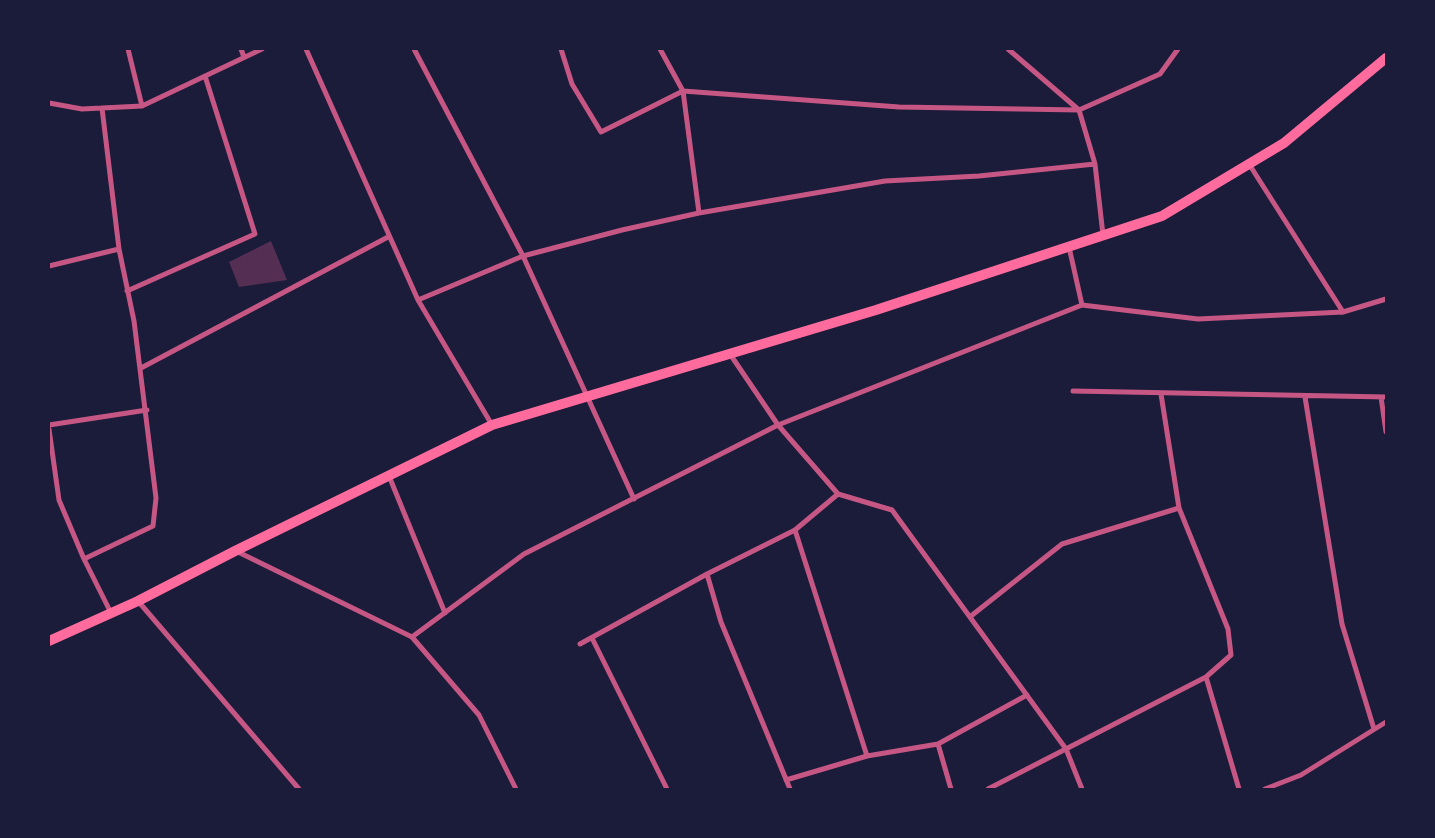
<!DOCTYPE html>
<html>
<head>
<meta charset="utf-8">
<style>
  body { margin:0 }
  #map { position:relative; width:1435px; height:838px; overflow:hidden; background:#1b1b3a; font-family:Karla,sans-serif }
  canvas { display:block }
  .frame { position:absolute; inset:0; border:50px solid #1b1b3a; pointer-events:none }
</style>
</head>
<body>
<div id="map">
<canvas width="1435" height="838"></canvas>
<div class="frame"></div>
</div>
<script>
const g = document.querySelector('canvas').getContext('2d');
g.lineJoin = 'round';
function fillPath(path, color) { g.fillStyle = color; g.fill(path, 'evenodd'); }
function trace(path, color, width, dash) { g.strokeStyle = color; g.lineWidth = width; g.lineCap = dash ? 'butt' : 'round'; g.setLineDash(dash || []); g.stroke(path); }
const building = new Path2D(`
  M271,241L287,280L239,287L229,262Z`);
const minor = new Path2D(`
  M128,49L142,106
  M241,49L244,57
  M306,49L418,300L492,425
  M414,49L523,256L634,499
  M561,49L572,84L601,132L683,91L899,107L1079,110L1160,74L1178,49
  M660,49L683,91L699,213
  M1008,49L1079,110L1095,164L1103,235
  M49,103L82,109L142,106L262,49
  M1249,164L1343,312
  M1069,247L1082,305
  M49,266L119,249
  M127,291L255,234L205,76
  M418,300L523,256L622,230L699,213L885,181L979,176L1095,164
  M730,354L778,425L838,494L892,510L1066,749L1082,789
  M141,368L388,237
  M1073,391L1386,397
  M1305,397L1342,624L1374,729
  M1381,397L1386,432
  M49,425L147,410
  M49,429L59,500L84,559L111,613
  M389,476L445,613
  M795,530L867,756
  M236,551L412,637L479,715L516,789
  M84,559L153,526L156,498L134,321L119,249L102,108
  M707,574L721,622L790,789
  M138,601L299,789
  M971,616L1062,544L1179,508
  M412,637L524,554L778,425L1082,305L1198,319L1343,312L1386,299
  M592,638L667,789
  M580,644L707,574L795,530L838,494
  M1206,677L1239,789
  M938,744L951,789
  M786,780L867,756L938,744L1027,695
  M988,789L1206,677L1231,655L1228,629L1179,508L1161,394
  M1265,789L1301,775L1386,722`);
const secondary = new Path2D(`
  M49,641L138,601L235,551L492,425L876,310L1162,216L1284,143L1386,58`);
fillPath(building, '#542f53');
trace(minor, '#c65784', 5);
trace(secondary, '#ff6b9d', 10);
</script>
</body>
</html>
